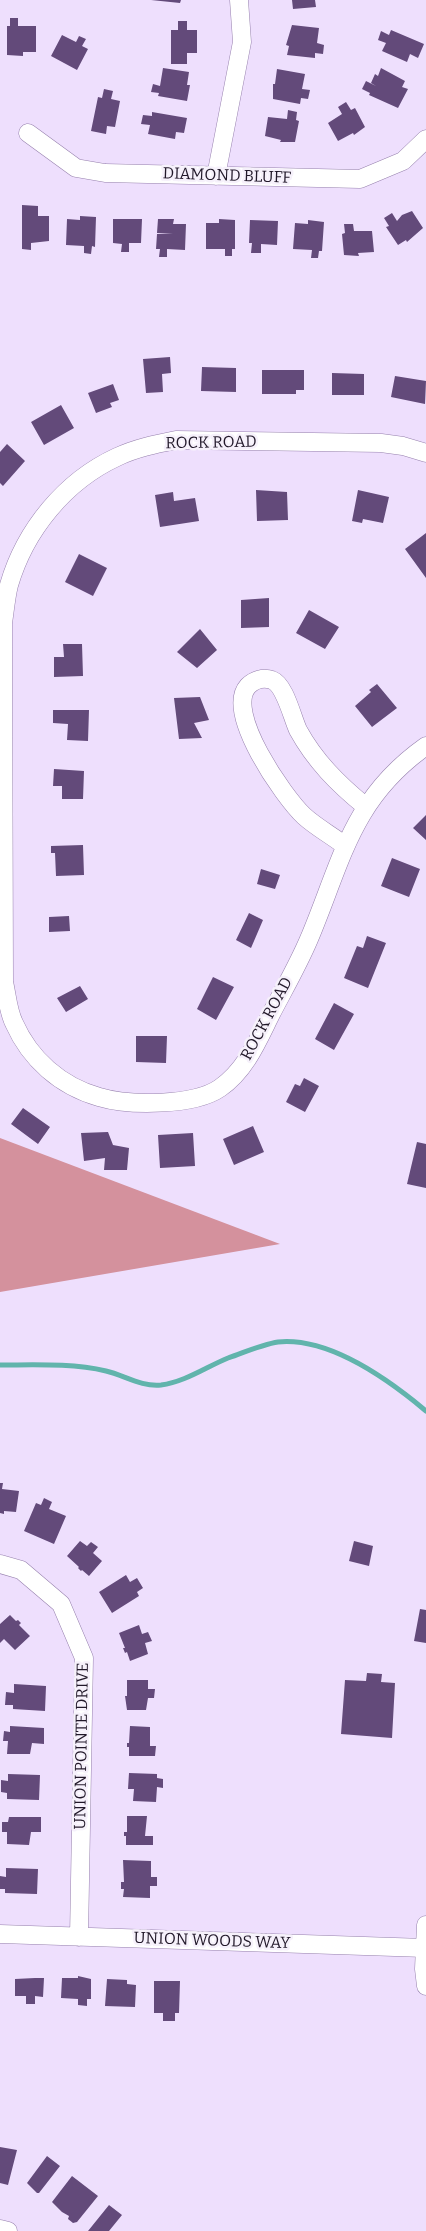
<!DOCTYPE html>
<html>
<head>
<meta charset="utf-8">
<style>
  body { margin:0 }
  canvas { display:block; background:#eedffd }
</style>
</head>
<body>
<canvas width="426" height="2231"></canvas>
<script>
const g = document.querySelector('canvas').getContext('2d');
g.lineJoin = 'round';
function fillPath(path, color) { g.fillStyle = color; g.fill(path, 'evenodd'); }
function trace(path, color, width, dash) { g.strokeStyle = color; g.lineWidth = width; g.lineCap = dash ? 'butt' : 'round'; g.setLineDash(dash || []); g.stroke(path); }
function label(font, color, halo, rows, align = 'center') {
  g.font = font + ' Bitter,serif'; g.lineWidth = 5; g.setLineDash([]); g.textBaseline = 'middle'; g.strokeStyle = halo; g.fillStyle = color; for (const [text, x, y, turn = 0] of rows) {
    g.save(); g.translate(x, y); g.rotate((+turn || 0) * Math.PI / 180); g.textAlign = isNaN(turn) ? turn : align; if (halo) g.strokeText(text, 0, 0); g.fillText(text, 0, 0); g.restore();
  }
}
const forest = new Path2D(`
  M0,1138L280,1244L0,1292Z`);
const stream = new Path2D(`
  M0,1365C34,1365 72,1363 106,1371C124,1375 141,1387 161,1385C185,1382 206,1367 228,1358C242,1353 264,1344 278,1342C329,1337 389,1380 426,1411`);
const building = new Path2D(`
  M151,0H181L180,3Z
  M292,0H315L316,7L293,9Z
  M10,18H18V26H36V52H23V56L7,55V26H10Z
  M178,21H187V30H197V53H187V64H171V30H178Z
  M292,25L319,28L317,43L324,45L323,54L315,53V58L287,55L289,46L286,45Z
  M391,30L424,44L418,58L410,54L407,62L382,51L386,43L378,40L381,31L389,35Z
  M62,35L76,42L79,36L86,39L82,46L88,49L77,70L51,56Z
  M163,68L189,72L187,85H190L187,101L158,96L159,93L151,92L153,84L160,86Z
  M381,68L405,81L402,87L408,89L398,108L369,95L370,93L362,89L366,81L376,86L371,83L375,74L378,76Z
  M277,69L305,74L302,89L310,90L308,99L301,98L300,104L273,99V84H275Z
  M104,89L113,91L111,99L120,101L115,127L107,126L106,134L91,131L98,97L102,98Z
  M346,102L351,110L355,108L365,127L354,135L353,133L338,141L328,123L342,114L338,107Z
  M288,110L297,112L296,120L299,121L295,142H280L281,140L265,136L268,117L287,119Z
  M152,112L187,118L184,133L176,132L175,139L148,134L150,125L141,124L143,115L152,116Z
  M22,205L38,206V216H49V241L31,243V250L22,249Z
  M412,211L423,228L407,242L406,240L398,245L386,227L389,226L384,218L392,213L397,221L402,215Z
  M80,216L96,217L95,247L92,246L91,254L84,253V246L66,245L67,219L80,220Z
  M113,219H142L141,243H129V252H121L122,244L113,243Z
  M158,219H174L173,224H186L185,250L167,249V257H159L160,249H156L157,234L173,233H157Z
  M219,219L235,220V249H232V256H225V249H206V223H219Z
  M250,220L278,221L277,245L261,244V253H251L252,243H249Z
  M308,220L324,222L322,251H319L318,258H311L312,250L293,249L295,223L308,224Z
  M344,224H353L354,231H372L374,252L358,253L359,256L344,255L342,234L345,233Z
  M170,357L171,373L162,374L163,392L146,393L143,359Z
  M202,367L236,368V392L201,391Z
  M262,370H304V390H296V394H262Z
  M332,373L364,374V395H332Z
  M395,376L426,381L425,404L391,397Z
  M113,384L119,400L110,403L112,407L96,413L88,393Z
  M61,405L74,428L44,445L31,422Z
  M7,444L25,461L3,486L0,483V452Z
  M256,490L287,492L288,520L257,521Z
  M358,490L389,497L383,523L363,519L362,523L352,521Z
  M173,492L174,501L195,498L199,521L160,527L155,495Z
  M426,533V578L405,549Z
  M79,554L107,568L93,596L65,582Z
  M269,598V627L241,628V600Z
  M309,610L339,627L325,649L296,633Z
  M200,629L217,650L197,668L177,652Z
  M63,644H82L83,676L54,677V657H64Z
  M377,684L397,708L372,727L355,706L371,692L369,690Z
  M200,697L209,720L194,723L202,738L179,739L174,698Z
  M53,710H89L88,741L67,740L68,724L53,723Z
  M54,769L84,771L83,799H62V786H53Z
  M426,815V840L413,828Z
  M83,845L84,875L56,876L55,853H51V846Z
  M392,858L420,869L409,897L381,886Z
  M261,869L280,875L275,889L257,884Z
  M249,913L263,920L251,948L236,940Z
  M69,916L70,931L49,932V917Z
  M367,936L386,943L368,988L344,978L357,946L363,948Z
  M213,977L234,987L216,1020L197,1009Z
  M80,986L88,999L66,1012L57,998Z
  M334,1003L354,1014L334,1050L315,1039Z
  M136,1036H167L166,1063L136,1062Z
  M304,1078L319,1086L305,1112L286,1102L295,1084L300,1086Z
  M23,1108L50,1127L38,1144L11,1124Z
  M253,1126L264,1152L234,1165L223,1139Z
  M108,1132L113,1145L129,1148L127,1170H104L105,1158L84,1161L81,1133Z
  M193,1133L195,1166L160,1168L158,1135Z
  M417,1142L426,1144V1188L407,1184Z
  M0,1483H3L2,1489L19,1491L16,1512L4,1511V1514L0,1513Z
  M44,1498L52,1502L49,1509L66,1516L54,1544L24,1531L36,1503L41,1505Z
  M80,1541L87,1546L91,1542L98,1547L93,1553L102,1561L89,1576L82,1570L81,1571L78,1568L79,1567L67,1556Z
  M354,1541L373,1546L369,1566L349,1561Z
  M126,1575L130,1582L137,1578L143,1588L137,1592L139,1596L112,1613L99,1592Z
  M420,1609L426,1610V1643L414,1641Z
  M10,1615L16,1621L18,1620L21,1623L19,1625L30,1636L15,1650L4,1639L0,1643V1624Z
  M139,1625L142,1634L148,1632L152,1641L145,1643L148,1654L130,1661L127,1652L125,1653L123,1648H125L119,1633Z
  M367,1673L382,1674L381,1682L395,1683L392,1738L341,1734L345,1680L366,1681Z
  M127,1680H148V1689H155L154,1698H148L146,1710H127L125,1696H127Z
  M14,1684L46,1686L45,1711L13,1709V1705H5L6,1692L14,1693Z
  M10,1726L44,1728V1744L32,1743L30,1754H7L8,1741H3L4,1731L10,1732Z
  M130,1726L150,1727V1746H156L155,1756H129V1747H127V1743H129Z
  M129,1773L157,1774V1778L163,1779V1788L157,1787L156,1802L133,1801L134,1789H128Z
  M8,1774L40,1775L39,1800L7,1799V1793L1,1792V1780L8,1781Z
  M127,1816H147L145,1836H153V1845H126V1836H124V1832H127Z
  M9,1817H41V1832H31L29,1845L7,1844V1832H2V1822H8Z
  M123,1860L151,1861V1877H157V1886H150V1898L123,1897L124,1889H121V1882H124Z
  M6,1868L38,1869L37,1894L5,1893V1889H0V1876L6,1877Z
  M78,1976L91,1979V1999H87V2006L78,2005V1999L61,1998L62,1978H78Z
  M35,1978H44L43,1997L35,1996V2004H26V1996H15V1979Z
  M107,1979L127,1980V1984L136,1985L135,2007L105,2006Z
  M154,1981H180L179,2013H175V2021H163V2013H154Z
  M0,2147L17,2150L8,2185L0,2183Z
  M47,2156L60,2166L39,2193H37L27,2183Z
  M72,2176L98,2196L77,2222L73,2223L68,2219L69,2216L62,2212L52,2202Z
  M109,2205L122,2215L109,2231H88Z`);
const minor = new Path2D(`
  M28,133L76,168L105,173L360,179L403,161L426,139
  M216,176L242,42L239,0
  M426,453L403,446L381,443L176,440C156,444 136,448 117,457C65,481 25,530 9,585C6,597 5,610 3,623L4,982C7,995 8,1011 14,1023C30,1059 60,1086 99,1097C129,1106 194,1106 220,1088C246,1070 258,1040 271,1014C284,989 298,965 309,939C342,861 351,799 426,746
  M344,845C331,835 316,827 304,816C284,797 224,712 248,686C254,680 263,677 272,680C285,685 292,717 298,730C315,761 338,784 365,806
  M0,1564L21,1570L61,1604L84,1658L79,1937
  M426,1925L424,1969L426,1986
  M0,1934L425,1948
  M0,2229L8,2231`);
const streetNames = [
  ["DIAMOND BLUFF",227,176,2],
  ["ROCK ROAD",211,443,-1],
  ["ROCK ROAD",267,1019,-62],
  ["UNION POINTE DRIVE",82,1746,-89],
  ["UNION WOODS WAY",212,1941,2]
];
fillPath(forest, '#d4919d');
trace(stream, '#61b4ac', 5);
fillPath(building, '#634a7a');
trace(minor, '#9680ad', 19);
trace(minor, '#fff', 18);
label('16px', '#211829', '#f6f1fb', streetNames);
</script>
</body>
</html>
